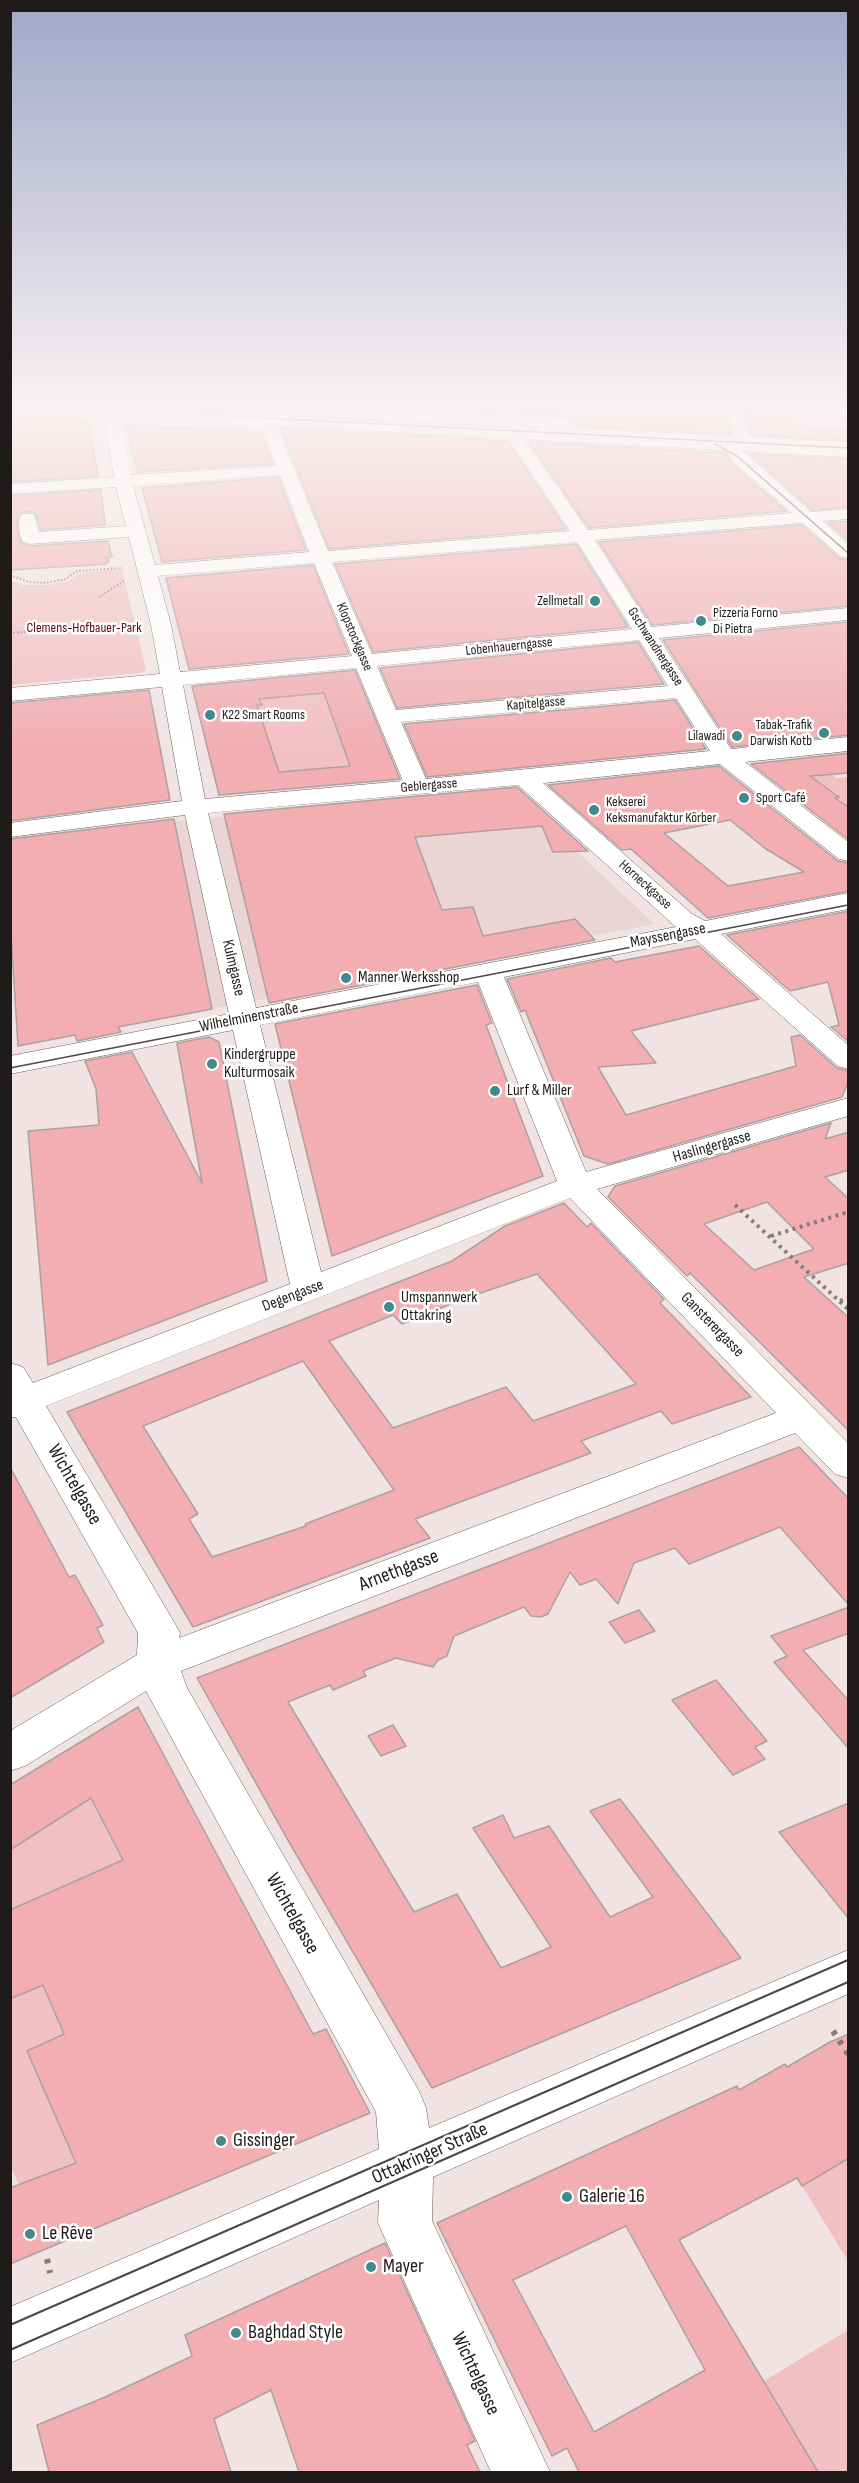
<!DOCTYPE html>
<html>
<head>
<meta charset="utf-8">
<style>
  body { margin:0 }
  #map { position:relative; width:859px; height:2483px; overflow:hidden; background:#f1e3e3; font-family:"Sofia Sans Condensed",sans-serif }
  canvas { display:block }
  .frame { position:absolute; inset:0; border:12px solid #201b1b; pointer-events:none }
</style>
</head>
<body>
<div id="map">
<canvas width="859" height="2483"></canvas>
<div class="frame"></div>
</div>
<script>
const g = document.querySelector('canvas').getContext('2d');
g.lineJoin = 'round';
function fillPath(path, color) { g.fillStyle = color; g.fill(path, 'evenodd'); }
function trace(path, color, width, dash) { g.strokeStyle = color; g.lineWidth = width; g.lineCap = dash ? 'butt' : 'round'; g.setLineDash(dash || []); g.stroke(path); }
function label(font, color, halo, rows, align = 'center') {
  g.font = font + ' "Sofia Sans Condensed",sans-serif'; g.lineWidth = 5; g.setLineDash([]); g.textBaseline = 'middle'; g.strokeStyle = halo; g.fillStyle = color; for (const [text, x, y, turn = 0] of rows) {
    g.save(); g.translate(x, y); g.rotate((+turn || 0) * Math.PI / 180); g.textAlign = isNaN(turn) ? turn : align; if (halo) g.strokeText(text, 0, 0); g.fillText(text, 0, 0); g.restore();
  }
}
const built = new Path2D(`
  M509,789L655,924L18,1046L11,918L169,822Z`);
const green = new Path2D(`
  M122,569L146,670L141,673L11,685V581L22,585H48L68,581L80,573Z
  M321,686L350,765L279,772L256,705L261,704L259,699Z
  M833,774L836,778L848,777V808L835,798L838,797L837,793L830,790L810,776Z
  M91,1798L123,1860L11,1910V1850Z
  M43,1985L64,2034L76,2163L19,2185L10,2165V1999Z
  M848,2158V2261L802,2186Z
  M848,2330V2472H818L764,2381Z`);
const building = new Path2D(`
  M172,405H233V411L172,408Z
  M284,405H494L497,414Z
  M514,405H719L729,423L731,434L577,426V422L568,417L518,415Z
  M739,405H778L793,426L849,429V440L752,435L749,421Z
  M10,420L89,422L98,476L10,482Z
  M125,426L260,432L273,464L138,472Z
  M281,428L507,441L566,529L329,549Z
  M529,442L725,453L730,462L786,511L589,528Z
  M750,454L849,459V507L812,510Z
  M278,477L306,550L162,562L142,488Z
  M101,490L105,525L41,530L35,512H22L18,516L17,528L21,543L29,546L108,541L112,557H108L109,562H106L107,564L10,570V496Z
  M849,521V541L828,523Z
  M802,525L840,559L849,560V606L652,625L599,542Z
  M576,544L628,627L373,652L335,564Z
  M313,565L349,654L189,669L166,578Z
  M848,622L849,735L732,747L663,640Z
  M638,642L664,684L397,708L380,668Z
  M355,670L400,779L219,795L192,686ZM324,693L350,766L279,772L257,705H262L259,699Z
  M149,690L170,800L10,821V703Z
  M675,700L706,749L427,777L404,724Z
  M849,753V773L810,776L839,797L835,798L849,808V840L751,764Z
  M719,766L838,861L849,863V891L708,918L631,849L622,850L548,785ZM730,820L766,849L804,872L728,886L664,833Z
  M517,787L588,851L553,852L542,826L415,837L442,910L473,907L483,936L575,919L595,940L269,1003L224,814Z
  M174,819L212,1009L118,1027L121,1032L77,1041L75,1035L18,1046L10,918V839Z
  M849,911V1042L831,1027L839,1025L828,982L790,991L727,935Z
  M699,946L759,999L631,1031L656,1063L598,1067L626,1115L796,1066L791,1037L800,1035L837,1068L849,1071V1080L842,1097L608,1164L584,1156L525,1010L521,1012L507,979L611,958L615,962Z
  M477,985L492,1023L486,1025L543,1176L332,1256L275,1024Z
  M209,1037L219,1042L267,1281L48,1365L28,1131L99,1125L96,1089L85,1061L132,1052L202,1183L177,1043Z
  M831,1123L825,1139L849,1132V1170L825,1177L849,1199V1263L804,1277L849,1318V1431L690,1273L687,1276L608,1197L615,1186ZM767,1202L814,1249L754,1270L704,1224Z
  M564,1203L587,1227L591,1223L664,1299L660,1303L751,1397L672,1424L661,1411L581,1441L591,1453L415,1519L430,1538L193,1627L67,1412L452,1261L505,1226ZM537,1274L636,1384L533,1421L506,1387L393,1428L329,1341L393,1315L402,1324L463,1299ZM303,1361L394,1490L305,1524L306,1526L212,1557L189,1519L198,1514L143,1426Z
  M799,1447L849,1499V1605L780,1527L689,1564L675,1548L634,1563L618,1604L596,1579L580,1585L570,1572L548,1614L541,1617L531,1616L524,1607L454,1636L447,1656L438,1660L433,1667L396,1658L363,1671L366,1676L333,1690L330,1685L288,1702L414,1912L457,1894L501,1968L551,1947L473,1828L503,1815L514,1838L549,1826L610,1917L653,1897L590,1811L620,1799L741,1958L432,2088L289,1842L197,1678Z
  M10,1467L69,1577L75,1575L103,1625L97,1628L104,1642L10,1698Z
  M849,1607V1633L803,1650L849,1701V1749L774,1662L787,1656L771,1636Z
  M639,1610L655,1631L625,1643L609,1622Z
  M716,1680L767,1741L755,1747L765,1759L733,1775L672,1700Z
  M138,1707L313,2034L326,2029L370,2113L10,2264V2188L76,2163L27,2051L64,2034L43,1985L10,1999V1910L123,1860L91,1798L10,1850V1785Z
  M393,1725L406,1746L381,1756L368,1736Z
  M849,1803V1919L779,1832Z
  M849,2034V2158L802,2186L797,2178L679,2240L818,2472H579L567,2448L552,2456L437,2223L737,2086L739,2090L785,2064L787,2067L830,2042ZM626,2226L705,2370L594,2432L513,2280Z
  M385,2243L475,2441L467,2445L480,2472H299L271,2390L214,2419L231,2472H49L37,2425L103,2398L192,2356L185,2335Z`);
const pathFar2 = new Path2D(`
  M10,575L29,582L44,583L66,579L77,571L122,568
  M99,597L124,581
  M10,604L13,606
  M10,633L135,623`);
const pathFar1 = new Path2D(`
  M735,1205L848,1309
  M771,1236L848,1212
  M840,1301L848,1298`);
const path = new Path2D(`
  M833,2031L848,2054
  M47,2259L50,2273`);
const minor = new Path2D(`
  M236,405L500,416L496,405H512L516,417L568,419L576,424L573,428L734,436L731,422L721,405H737L747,422L750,437L848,442V452L746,447L743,451L811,512L848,509V519L823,521L848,544V558L841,557L803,523L595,540L651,627L848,608V620L659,638L731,749L848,737V751L745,762L848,842V861L839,859L720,764L543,783L692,914L705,921L848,893V909L721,934L848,1045V1069L838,1066L695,939L504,977L586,1172L848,1098V1116L597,1189L848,1443V1478L835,1474L795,1433L181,1671L187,1688L419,2091L426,2108L429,2128L848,1950V1994L433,2177L432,2221L550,2472H491L378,2223L379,2200L10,2363V2307L379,2149L376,2112L146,1691L25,1766L10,1771V1731L137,1655L138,1633L16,1417L10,1418V1363L23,1367L33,1383L290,1284L233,1030L10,1074V1056L229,1014L185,815L10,837V823L182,801L162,687L10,701V688L160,674L151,625L129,537L30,544L23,542C19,535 17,521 22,514H34L39,532L126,526L116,487L10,494V484L114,477L105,423L92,421L90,418L92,415L111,414L120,408L126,410L127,414L267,420L275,415L283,420L278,428L328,551L570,531L509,440L504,426L242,413L236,411L234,408ZM121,424L262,430L276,466L131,475ZM520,426L540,427L537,431L545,436L730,446L727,451L731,460L792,513L588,530L525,440ZM280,475L309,552L155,565L133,486ZM577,542L632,629L372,654L332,562ZM314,563L352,656L180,672L171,625L158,576ZM639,640L668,686L396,710L377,666ZM356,668L403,781L205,799L183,685ZM676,698L710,751L426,779L401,722ZM518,785L676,927L256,1008L208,813ZM478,982L557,1181L321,1272L260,1025ZM570,1198L776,1413L179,1638L180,1633L174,1622L46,1406Z`);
const major = new Path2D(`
  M10,406L174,410L848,447V457L174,420L10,416Z`);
const tramFar1 = new Path2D(`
  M10,409L189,414L848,448
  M715,444L737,456L848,553
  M10,1068L848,905`);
const tram = new Path2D(`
  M10,2325L848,1960
  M10,2350L848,1982`);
const markers = [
  [595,601,6,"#40898c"],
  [701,621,6,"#40898c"],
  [210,715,6,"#40898c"],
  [824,733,6,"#40898c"],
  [737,736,6,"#40898c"],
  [744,798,6,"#40898c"],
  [594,810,6,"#40898c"],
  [346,978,6,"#40898c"],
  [212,1064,6,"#40898c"],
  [495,1091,6,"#40898c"],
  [389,1307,6,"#40898c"],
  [221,2141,6,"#40898c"],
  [567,2197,6,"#40898c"],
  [30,2234,6,"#40898c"],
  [371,2267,6,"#40898c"],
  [236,2333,6,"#40898c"]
];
const farPoinames = [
  ["Zellmetall",583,601,"right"],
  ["Pizzeria Forno",713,613],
  ["Di Pietra",713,629],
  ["K22 Smart Rooms",222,715],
  ["Tabak-Trafik",812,725,"right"],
  ["Darwish Kotb",812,741,"right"],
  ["Lilawadi",725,736,"right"],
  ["Sport Café",756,798],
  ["Kekserei",606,802],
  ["Keksmanufaktur Körber",606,818]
];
const farParknames = [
  ["Clemens-Hofbauer-Park",84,628]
];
const farStreetnames = [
  ["Klopstockgasse",354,637,67],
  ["Lobenhauerngasse",509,647,-6],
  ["Gschwandnergasse",655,647,57],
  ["Kapitelgasse",536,704,-5],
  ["Geblergasse",429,786,-5],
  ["Horneckgasse",645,885,42]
];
const streetNames = [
  ["Mayssengasse",668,936,-11],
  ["Kulmgasse",233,968,77],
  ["Wilhelminenstraße",249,1018,-11],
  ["Haslingergasse",712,1147,-16],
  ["Degengasse",293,1296,-21],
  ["Gansterergasse",712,1325,46]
];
const poiNames = [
  ["Manner Werksshop",358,978],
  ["Kindergruppe",224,1055],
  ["Kulturmosaik",224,1073],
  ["Lurf & Miller",507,1091],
  ["Umspannwerk",401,1298],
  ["Ottakring",401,1316]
];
const nearStreetnames = [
  ["Wichtelgasse",74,1485,60],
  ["Arnethgasse",399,1571,-21],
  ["Wichtelgasse",292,1914,61],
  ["Ottakringer Straße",430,2154,-24],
  ["Wichtelgasse",475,2374,65]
];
const nearPoinames = [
  ["Gissinger",233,2141],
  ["Galerie 16",579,2197],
  ["Le Rêve",42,2234],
  ["Mayer",383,2267],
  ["Baghdad Style",248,2333]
];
fillPath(built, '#ebd4d5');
fillPath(green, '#f1c0c2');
fillPath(building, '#f2aeb1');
trace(building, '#ada0a0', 1.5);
trace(minor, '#685c5c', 1);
trace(major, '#685c5c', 1);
trace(pathFar2, '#847b7b', 2, [1.5, 2]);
trace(pathFar1, '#847b7b', 4, [3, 4.5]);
trace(path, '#847b7b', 6, [4.5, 7]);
fillPath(minor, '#fff');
fillPath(major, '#fff');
trace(tramFar1, '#4e4747', 1.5);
trace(tram, '#4e4747', 2);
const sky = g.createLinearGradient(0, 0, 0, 752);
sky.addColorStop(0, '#a1a7c8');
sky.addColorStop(0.54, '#f9f2f2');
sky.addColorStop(1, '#f9f2f200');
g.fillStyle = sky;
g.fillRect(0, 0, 859, 752);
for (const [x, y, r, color] of markers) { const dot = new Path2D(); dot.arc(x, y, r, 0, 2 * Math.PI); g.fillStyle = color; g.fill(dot); trace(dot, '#fff', 2); }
label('14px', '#201b1b', '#fff', farPoinames, 'left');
label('14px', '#570718', '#fff', farParknames);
label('14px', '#201b1b', '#fff', farStreetnames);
label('16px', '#201b1b', '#fff', streetNames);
label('16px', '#201b1b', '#fff', poiNames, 'left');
label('20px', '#201b1b', '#fff', nearStreetnames);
label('20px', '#201b1b', '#fff', nearPoinames, 'left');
</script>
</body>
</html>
